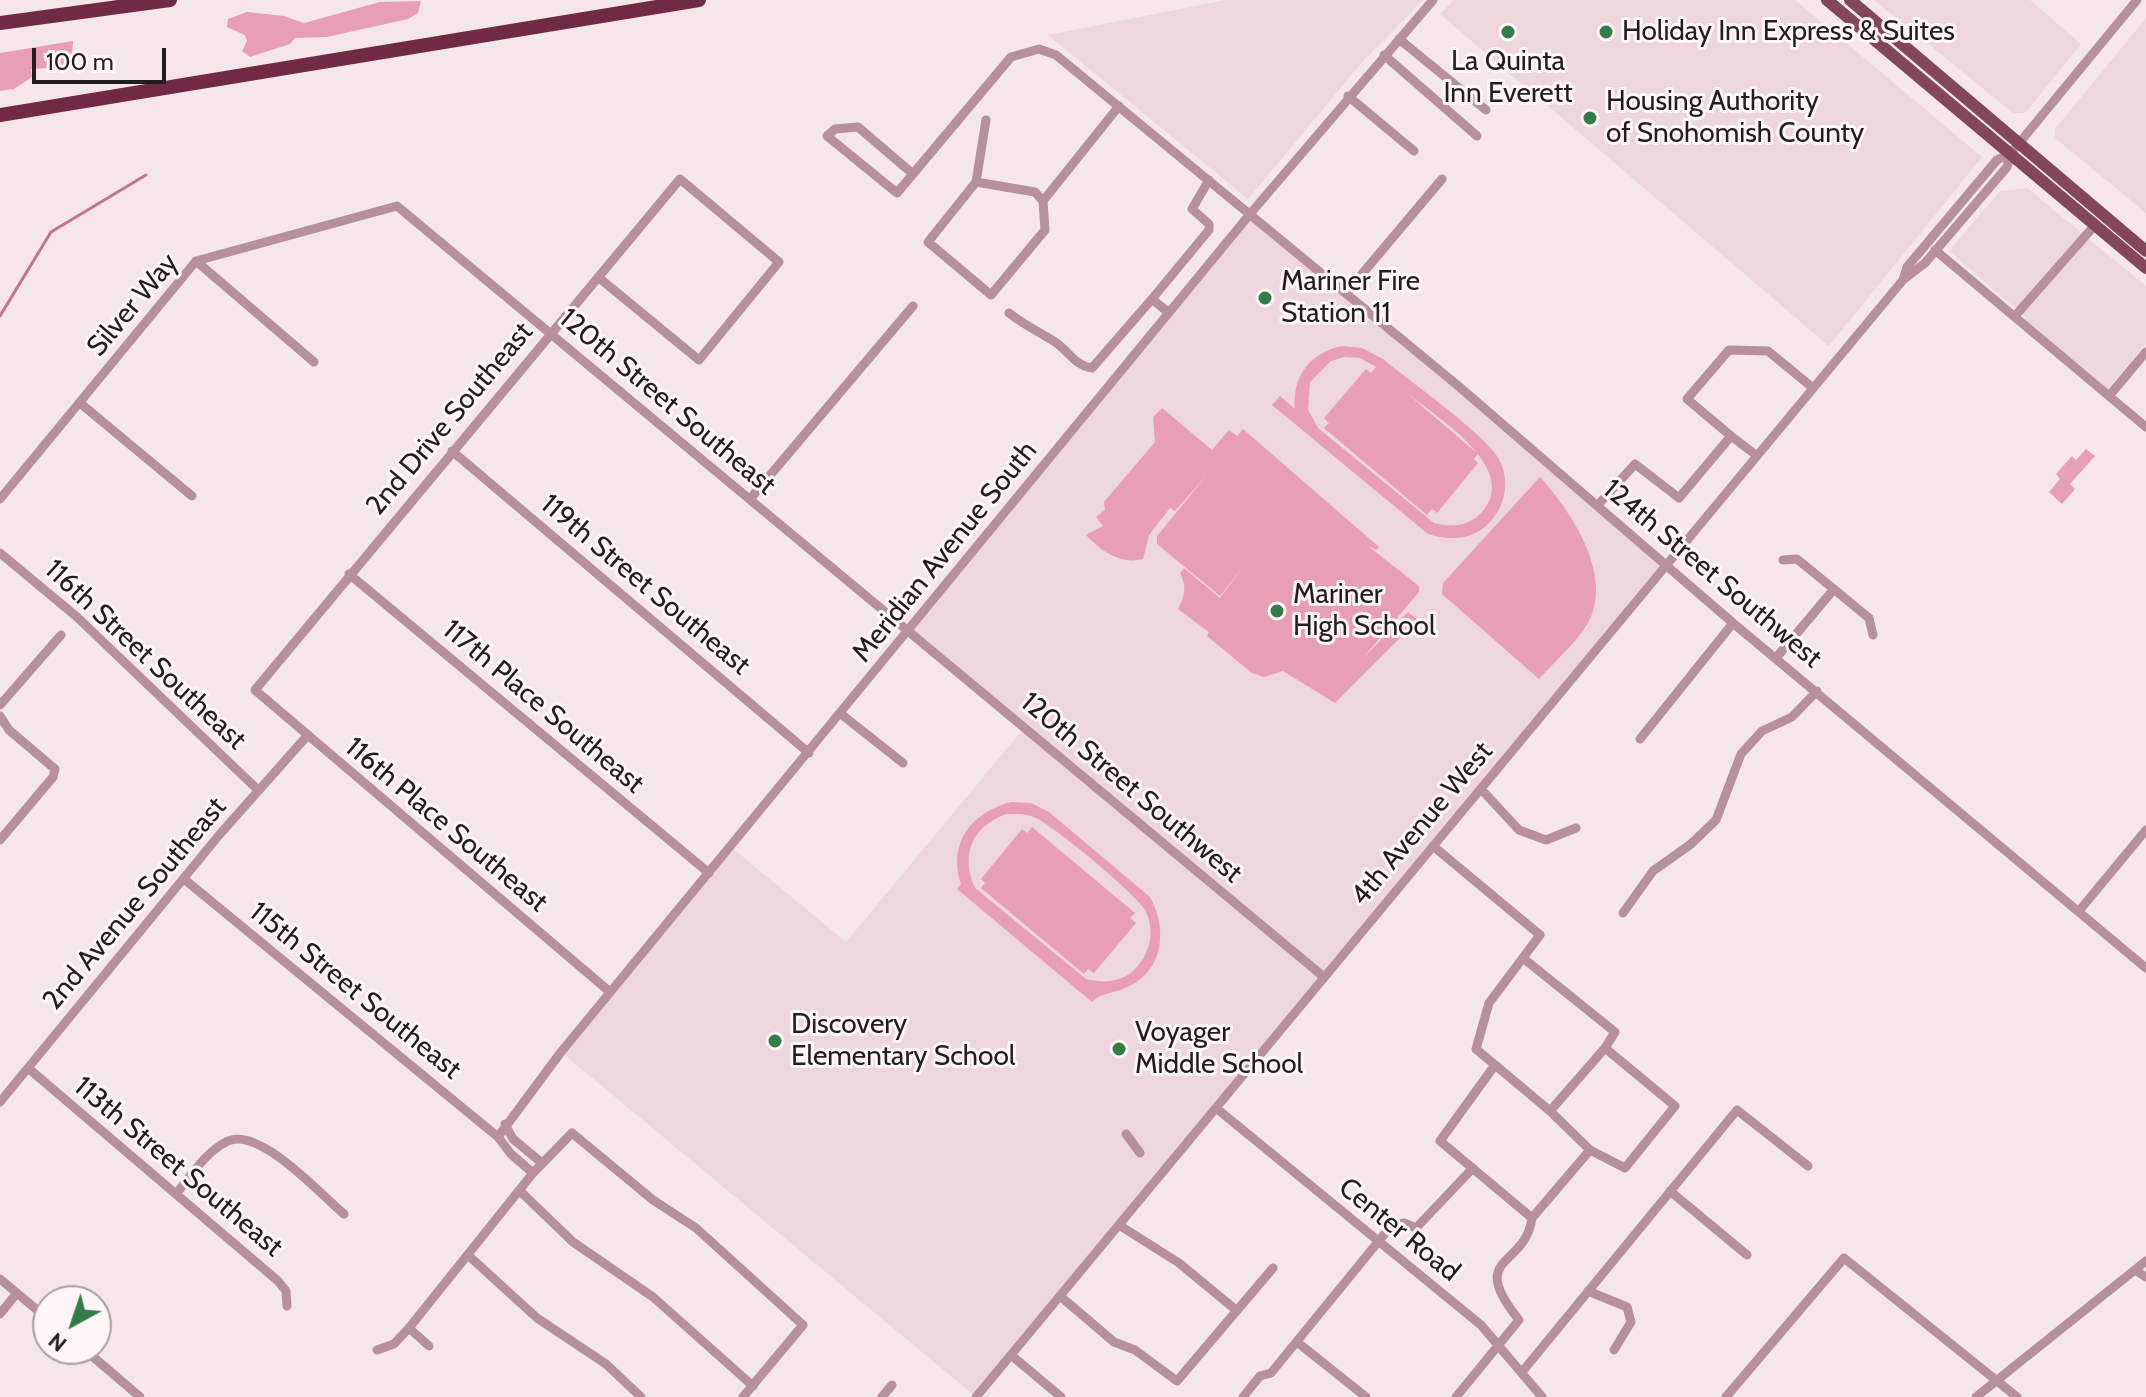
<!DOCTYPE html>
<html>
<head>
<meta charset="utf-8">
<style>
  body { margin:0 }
  #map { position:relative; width:2146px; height:1397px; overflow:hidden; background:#f5e6e9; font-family:Cabin,sans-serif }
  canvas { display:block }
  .north { position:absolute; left:32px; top:1285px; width:80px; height:80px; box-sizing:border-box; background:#fef5f7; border:2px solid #a69fa0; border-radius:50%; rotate:220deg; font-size:22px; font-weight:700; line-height:32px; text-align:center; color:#221d1e }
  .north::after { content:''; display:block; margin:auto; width:28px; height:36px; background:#347d4a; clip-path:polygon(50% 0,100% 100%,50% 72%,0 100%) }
  .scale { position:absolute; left:32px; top:48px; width:134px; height:36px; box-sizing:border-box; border:4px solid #221d1e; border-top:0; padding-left:10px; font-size:24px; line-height:28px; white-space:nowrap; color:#221d1e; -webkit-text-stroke:6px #fef5f7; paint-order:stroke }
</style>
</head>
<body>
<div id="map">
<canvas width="2146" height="1397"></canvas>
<div class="north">N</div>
<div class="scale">100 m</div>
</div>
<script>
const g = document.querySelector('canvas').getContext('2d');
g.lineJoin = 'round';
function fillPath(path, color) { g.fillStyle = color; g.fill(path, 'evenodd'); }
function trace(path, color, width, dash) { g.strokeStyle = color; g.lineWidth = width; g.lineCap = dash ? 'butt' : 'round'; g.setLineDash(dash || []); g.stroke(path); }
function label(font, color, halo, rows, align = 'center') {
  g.font = font + ' Cabin,sans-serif'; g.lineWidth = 6; g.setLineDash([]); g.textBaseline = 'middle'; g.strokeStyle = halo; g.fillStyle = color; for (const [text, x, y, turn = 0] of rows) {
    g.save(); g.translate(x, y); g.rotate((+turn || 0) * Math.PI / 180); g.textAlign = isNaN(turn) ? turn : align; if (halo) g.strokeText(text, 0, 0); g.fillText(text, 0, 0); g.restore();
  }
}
const built = new Path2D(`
  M1226,0H1423L1365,59L1248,199L1048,35Z
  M1454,0H1795L1982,157L1829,346L1440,14Z
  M1874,0H2030L2081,44L2025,113H2013Z
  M2146,18V213L2055,138V129Z
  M2027,188L2146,286V344L2106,391L2029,327L2024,316L1949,251L2000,191Z
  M1250,214L1665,565L976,1397L561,1052L731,847L846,942L1024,728L910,631Z`);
const green = new Path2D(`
  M421,1L418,13L408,19L327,37L295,38L290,44L250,57L242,51L247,41L245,35L227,27L228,19L247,12L284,16L304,23L380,2Z
  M73,41L72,58L65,67L31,69L32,77L14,89L0,91V53Z
  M1342,346L1362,348L1383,359C1408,380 1485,434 1499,459C1510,480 1506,505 1490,522C1474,540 1450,541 1428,534L1272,405L1280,396L1295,409C1292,376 1310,353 1342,346ZM1344,357L1360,358L1376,367L1371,373L1366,369L1324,418L1329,423L1324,428L1427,515L1432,509L1437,513L1478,463L1474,459L1478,454L1403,390C1433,415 1525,469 1480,514C1467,527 1451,527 1434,523L1318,428L1308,410L1310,382L1331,361Z
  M1162,408L1212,450L1229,430L1237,436L1243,429L1379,547L1377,550L1368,546L1419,586V592L1363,658L1408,612L1418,620L1335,703L1283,671L1264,677L1252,673L1207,636L1209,632L1178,609C1185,595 1187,587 1180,573L1184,568L1220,598L1243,567L1220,596L1157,544V536L1207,475L1175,511L1170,508L1149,535L1143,559C1121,565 1101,551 1086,535L1103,526L1096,517L1105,510L1104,502L1155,442L1153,417Z
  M2086,449L2095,456L2070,484L2075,489L2062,504L2049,492L2060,479L2056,474L2072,456L2076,460Z
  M1540,477C1569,509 1611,570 1591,617C1580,640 1556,660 1539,679L1442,594L1443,583Z
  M1011,802L1031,803L1049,812L1150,897C1169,932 1163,976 1120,990C1108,994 1101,993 1092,1002L957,889L961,884C947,843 972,812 1011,802ZM1006,814C1016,814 1027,813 1036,818C1055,827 1135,893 1145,910C1155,929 1151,951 1137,967C1123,983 1104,983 1086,979L975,888C960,854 972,827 1006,814Z
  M1032,827L1135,913L1130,918L1136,923L1094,973L1088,969L1084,974L981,888L985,883L981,879L1022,829L1027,833Z`);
const stream = new Path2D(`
  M0,316L51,232L146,175`);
const minor = new Path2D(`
  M1399,39L1486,110
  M1384,55L1477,136
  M1348,96L1414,151
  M913,174L858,127L835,129L827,136L897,193L1011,57L1039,49L1056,55L1456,384L1733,623L2146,968
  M976,182L986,120
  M1043,201L1035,192L976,182L928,242L991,295L1045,230L1043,201L1119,106
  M1935,250L2146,427
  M196,261L314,362
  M598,277L699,360L779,262L680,179L255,690L610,992
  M1903,280L1907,267L1997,160L2011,153
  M1346,293L1442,179
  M1009,313C1023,324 1037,331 1052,340C1068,349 1073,365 1092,368L1152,299
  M1169,313L1152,299L1209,230V224L1192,209L1209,180
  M2015,316L2095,225
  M2109,396L2146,352
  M80,403L192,496
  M1731,436L1756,455
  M452,451L809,753
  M0,499L196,261L397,206L1324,977
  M750,499L913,306
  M1597,506L1635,464L1679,498L1731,436L1687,399L1729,350L1768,351L1813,388
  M0,553L77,617L258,790
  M1783,560L1797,559L1869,618L1873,635
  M349,574L709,873
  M1776,658L1834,589
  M0,705L61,635
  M841,714L903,763
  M0,716L9,730L55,769L53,777L0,840
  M1640,739L1733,623
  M1481,789L1519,830L1546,840L1576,828
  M1433,846L1540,935L1489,1003L1476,1049L1550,1111L1605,1048L1675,1106L1625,1168L1590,1150L1532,1218L1440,1141L1495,1065
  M184,879L498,1137L511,1154L533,1173
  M2079,911L2146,830
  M1623,913L1653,871L1691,844L1716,820L1741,754L1762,731L1792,717L1817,691
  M1523,958L1615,1032L1605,1048
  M28,1068L278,1281L286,1291L287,1306
  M0,1102L220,834L307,736
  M1216,1108L1481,1325L1542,1397
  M1550,1111L1590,1150
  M505,1124L513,1139L542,1163
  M1126,1134L1140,1153
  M498,1137L561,1052L1250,214L1433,0
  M1670,1191L1747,1255
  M521,1192L573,1242L653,1297L753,1386
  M176,1194C191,1176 206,1151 228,1141C260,1127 320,1194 344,1214
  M1119,1225L1179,1263L1236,1310
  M469,1256L537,1318L606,1364L641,1397
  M2135,1270L2146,1277
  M0,1279L48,1319
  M1588,1291L1627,1307L1631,1322L1614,1350
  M1060,1296L1114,1342L1135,1350L1177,1381L1273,1268
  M0,1314L17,1293
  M409,1328L429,1346
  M1297,1342L1366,1397
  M84,1349L140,1397
  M377,1350L394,1344L409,1328L533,1173L572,1133L653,1200L696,1228L803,1325L743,1397
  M1011,1355L1061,1397
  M1522,1372L1737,1110L1808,1166
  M882,1397L892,1385
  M976,1397L1903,280L1925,263L2007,167L2011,153L2137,0
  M1243,1397L1260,1376L1271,1373L1391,1226L1404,1223L1416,1228L1473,1168
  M1456,1397L1519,1320C1466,1254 1525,1269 1532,1218
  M1726,1397L1844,1258L2017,1397
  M1976,1397L2146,1261`);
const major = new Path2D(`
  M1827,0L2146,268
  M1850,0L2146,251`);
const highway = new Path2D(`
  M0,23L170,0
  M0,115L699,0`);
const markers = [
  [1508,32,8,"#347d4a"],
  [1606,32,8,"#347d4a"],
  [1590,118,8,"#347d4a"],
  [1265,298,8,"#347d4a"],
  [1277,611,8,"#347d4a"],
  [775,1041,8,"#347d4a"],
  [1119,1049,8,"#347d4a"]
];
const poiNames = [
  ["Holiday Inn Express & Suites",1622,32],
  ["La Quinta",1508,62,"center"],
  ["Inn Everett",1508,94,"center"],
  ["Housing Authority",1606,102],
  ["of Snohomish County",1606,134],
  ["Mariner Fire",1281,282],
  ["Station 11",1281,314],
  ["Mariner",1293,595],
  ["High School",1293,627],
  ["Discovery",791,1025],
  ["Elementary School",791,1057],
  ["Voyager",1135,1033],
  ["Middle School",1135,1065]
];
const streetNames = [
  ["Silver Way",133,305,-50],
  ["120th Street Southeast",667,402,40],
  ["2nd Drive Southeast",450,419,-50],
  ["Meridian Avenue South",945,552,-51],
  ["124th Street Southwest",1712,574,40],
  ["119th Street Southeast",645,585,40],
  ["116th Street Southeast",145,655,43],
  ["117th Place Southeast",543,707,40],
  ["120th Street Southwest",1131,788,40],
  ["4th Avenue West",1422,824,-50],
  ["116th Place Southeast",446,825,40],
  ["2nd Avenue Southeast",135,904,-50],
  ["115th Street Southeast",355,991,39],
  ["113th Street Southeast",178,1167,40],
  ["Center Road",1399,1230,39]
];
fillPath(built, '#edd6dc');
fillPath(green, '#e89fb3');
trace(stream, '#c4748d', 3);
trace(minor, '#b6919a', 9);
trace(major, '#84465a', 12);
trace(highway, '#712a43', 14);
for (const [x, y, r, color] of markers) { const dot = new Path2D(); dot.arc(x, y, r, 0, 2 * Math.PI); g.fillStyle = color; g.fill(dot); trace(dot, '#fef5f7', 3); }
label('28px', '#221d1e', '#fef5f7', poiNames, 'left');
label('28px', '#221d1e', '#fef5f7', streetNames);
</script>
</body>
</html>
